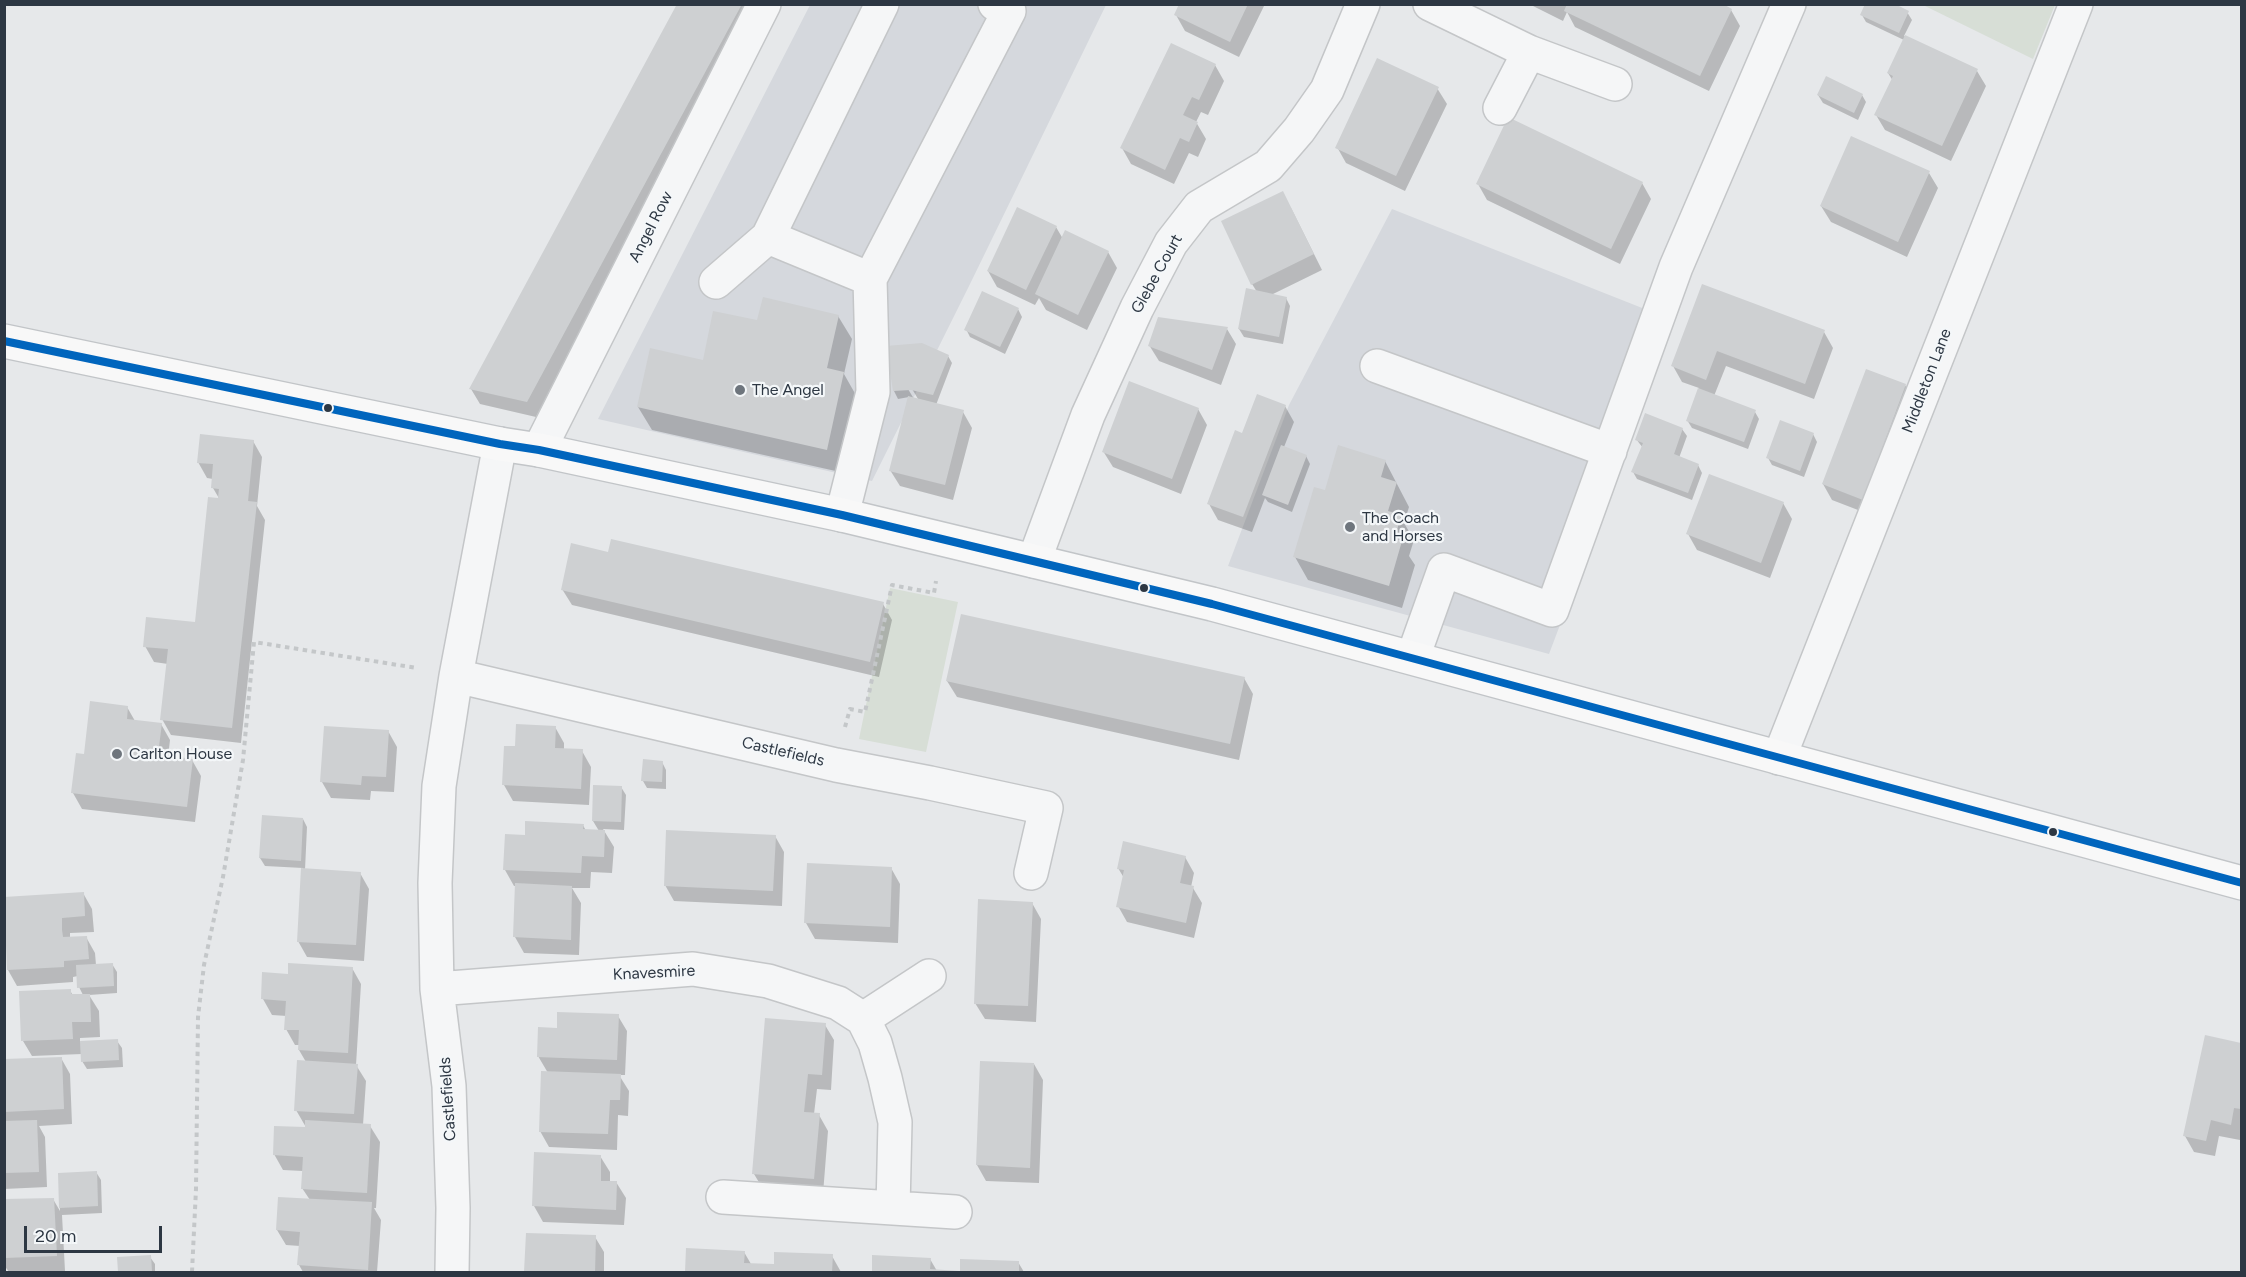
<!DOCTYPE html>
<html>
<head>
<meta charset="utf-8">
<style>
  body { margin:0 }
  #map { position:relative; width:2246px; height:1277px; overflow:hidden; background:#e6e8ea; font-family:Figtree,sans-serif }
  canvas { display:block }
  .frame { position:absolute; inset:0; border:6px solid #2d3743; pointer-events:none }
  .scale { position:absolute; left:24px; top:1226px; width:138px; height:27px; box-sizing:border-box; border:3px solid #2d3743; border-top:0; padding-left:8px; font-size:18px; line-height:21px; white-space:nowrap; color:#2d3743; -webkit-text-stroke:4px #f4f7f9; paint-order:stroke }
</style>
</head>
<body>
<div id="map">
<canvas width="2246" height="1277"></canvas>
<div class="frame"></div>
<div class="scale">20 m</div>
</div>
<script>
const g = document.querySelector('canvas').getContext('2d');
g.lineJoin = 'round';
function fillPath(path, color) { g.fillStyle = color; g.fill(path, 'evenodd'); }
function trace(path, color, width, dash) { g.strokeStyle = color; g.lineWidth = width; g.lineCap = dash ? 'butt' : 'round'; g.setLineDash(dash || []); g.stroke(path); }
function label(font, color, halo, rows, align = 'center') {
  g.font = font + ' Figtree,sans-serif'; g.lineWidth = 4.5; g.setLineDash([]); g.textBaseline = 'middle'; g.strokeStyle = halo; g.fillStyle = color; for (const [text, x, y, turn = 0] of rows) {
    g.save(); g.translate(x, y); g.rotate((+turn || 0) * Math.PI / 180); g.textAlign = isNaN(turn) ? turn : align; if (halo) g.strokeText(text, 0, 0); g.fillText(text, 0, 0); g.restore();
  }
}
const built = new Path2D(`
  M810,5H1106L970,284L872,481L598,419Z
  M1392,209L1675,321L1549,654L1228,566L1289,405Z`);
const green = new Path2D(`
  M1923,5H2055L2033,59Z
  M890,588L958,602L926,752L859,739Z`);
const shadow = new Path2D(`
  M679,4H759L536,417L480,404L471,389Z
  M1181,4H1265L1239,57L1185,31L1176,15Z
  M1529,4H1720L1731,10L1740,26L1709,91L1575,27L1567,12L1563,21Z
  M1907,12L1912,20L1904,36L1977,71L1986,86L1951,161L1885,130L1876,115L1893,81L1888,73L1904,40L1866,22L1862,15Z
  M1215,65L1224,81L1208,115L1201,112L1196,122L1206,139L1198,157L1189,153L1174,184L1131,164L1122,148Z
  M1437,88L1447,104L1405,191L1346,163L1337,147Z
  M1818,95H1862L1866,102L1858,120L1823,103Z
  M1929,173L1938,188L1907,257L1831,222L1821,206Z
  M1642,183L1651,199L1620,264L1487,200L1478,184Z
  M1291,208L1322,270L1271,295L1286,298L1290,306L1283,344L1244,337L1239,329L1257,292L1252,284Z
  M1056,227L1063,239L1108,252L1117,268L1087,330L1046,310L1039,298L1035,305L997,287L988,271Z
  M1703,286L1824,332L1833,348L1814,399L1726,366L1714,396L1755,412L1759,419L1748,449L1692,428L1687,420L1699,388L1682,382L1673,366Z
  M1018,309L1022,317L1005,354L970,337L966,329Z
  M838,316L852,339L844,374L857,397L840,472L652,430L638,407L758,322Z
  M1227,329L1236,344L1221,385L1159,361L1149,345Z
  M948,356L952,363L936,405L963,412L972,428L953,500L900,486L890,470L909,397L898,399L894,391ZM908,382L918,399H914L905,384Z
  M1905,385L1914,401L1871,515L1832,500L1823,484Z
  M1285,406L1294,422L1284,447L1306,456L1310,464L1292,512L1268,502L1265,498L1252,532L1218,520L1209,504L1242,435Z
  M1198,409L1207,425L1181,494L1113,467L1103,451Z
  M1682,429L1687,436L1679,458L1698,465L1702,473L1692,500L1637,479L1633,472L1643,448L1636,439Z
  M1813,434L1817,442L1804,477L1772,465L1768,458Z
  M253,441L262,457L257,506L265,520L241,743L171,735L162,719L168,664L154,662L145,646L196,624L220,500L213,488V479L207,478L198,462Z
  M1385,461L1409,507L1404,523L1414,540L1409,556L1415,565L1402,608L1308,580L1295,557L1326,492Z
  M1783,503L1792,519L1770,578L1697,550L1688,534Z
  M609,554L883,604L892,620L879,677L572,605L562,589Z
  M1244,678L1253,694L1239,760L957,697L947,681Z
  M127,707L135,721L161,724L170,740L168,757L192,760L201,776L195,822L82,809L73,793L85,755Z
  M555,727L564,743V750L582,751L591,767L589,805L513,801L504,785L516,748Z
  M388,731L397,747L394,792L371,791L370,800L331,798L322,782Z
  M662,762L666,770V789L647,788L643,781Z
  M621,787L626,795L624,830L603,829L614,847L612,873L591,872L590,888H572L581,903L579,955L524,953L515,937L517,886H514L505,870L526,837L583,825L586,831H599L593,821Z
  M303,819L307,827L305,870L360,873L369,889L364,961L307,957L298,941L303,868L265,866L260,858Z
  M775,836L784,852L782,906L674,901L665,885Z
  M1185,857L1194,873L1191,887L1193,888L1202,903L1194,938L1127,922L1118,906L1124,878L1118,868Z
  M891,868L900,884L898,943L815,939L806,923Z
  M83,893L92,909L94,932L70,933V938L86,937L95,953L96,965L112,964L117,972V993L89,995L99,1011L100,1037L80,1038V1042L117,1041L122,1048L123,1067L87,1069L82,1061V1054L32,1056L23,1041L70,990L73,996L83,995L79,987L78,976L73,977V982L17,986L8,970Z
  M1032,903L1041,919L1036,1022L985,1019L975,1003Z
  M352,968L361,984L356,1065L366,1081L363,1125L370,1126L380,1142L376,1208H374L381,1220L377,1272H303L299,1265L300,1246L286,1245L277,1230L310,1200L302,1188L303,1171L283,1170L274,1154L307,1129L296,1110L306,1062L299,1050V1045H295L286,1029L287,1016L272,1015L263,999L289,976Z
  M618,1016L627,1031L625,1075H619L629,1091L628,1116L618,1115L617,1150L549,1147L540,1131L548,1073L538,1056Z
  M825,1025L834,1040L831,1090L817,1089L814,1114L819,1115L828,1131L823,1194L763,1189L754,1174Z
  M2206,1037L2242,1044V1131L2240,1140L2219,1136L2215,1156L2194,1152L2185,1136Z
  M61,1058L70,1074L72,1124L39,1126L45,1137L47,1187L4,1189V1087Z
  M1034,1064L1043,1080L1039,1183L986,1181L977,1165Z
  M600,1156L610,1172V1182H616L626,1198L624,1225L543,1222L534,1206Z
  M96,1172L101,1180L102,1213L62,1215L65,1271L9,1272L4,1265V1201L53,1199L60,1211L59,1174Z
  M527,1234L595,1237L604,1252V1272H526Z
  M688,1250L744,1252L751,1264L775,1266L832,1256L841,1272H686Z
  M150,1257L155,1264V1272H119V1258Z
  M874,1257L930,1259L937,1271L961,1272L962,1260L1018,1262L1024,1272H873Z`);
const building = new Path2D(`
  M677,4H742L527,402L469,389Z
  M1179,4H1248L1230,42L1174,15Z
  M1567,4H1723L1732,9L1700,76L1564,11Z
  M1865,4H1895L1909,11L1899,33L1860,15Z
  M1905,35L1978,69L1942,146L1874,115L1893,76L1887,73Z
  M1171,43L1216,64L1199,100L1192,97L1183,115L1198,122L1189,142L1180,138L1165,170L1120,148Z
  M1377,58L1439,87L1396,176L1335,148Z
  M1826,76L1863,94L1854,113L1817,95Z
  M1508,117L1643,182L1611,249L1476,184Z
  M1851,136L1930,171L1898,242L1820,206Z
  M1283,191L1314,254L1251,285L1221,221Z
  M1017,207L1057,226L1026,290L987,271Z
  M1065,230L1109,251L1078,315L1035,294Z
  M1702,284L1825,330L1805,384L1717,351L1706,380L1671,366Z
  M1246,288L1287,297L1279,337L1238,329Z
  M982,291L1019,308L1000,347L964,330Z
  M763,297L839,315L827,368L844,372L827,450L637,407L650,348L703,360L713,311L757,320Z
  M1158,317L1228,327L1212,370L1148,346Z
  M922,343L949,355L933,395L911,390L893,391L886,346Z
  M1866,369L1906,384L1863,500L1822,484Z
  M1129,381L1199,408L1172,479L1102,452Z
  M1698,388L1756,410L1744,442L1686,421Z
  M1257,394L1286,405L1243,517L1207,504L1235,430L1242,433Z
  M908,396L964,410L945,485L889,471Z
  M1645,413L1683,428L1674,454L1699,464L1688,493L1631,472L1643,443L1635,440Z
  M1780,420L1814,433L1800,471L1766,458Z
  M200,434L254,440L248,501L257,502L232,728L160,720L168,649L143,647L146,617L195,622L208,497L218,498L219,489L211,488L213,464L197,463Z
  M1281,445L1307,455L1288,505L1262,495Z
  M1338,445L1386,460L1381,477L1397,482L1388,511L1401,515L1395,538L1402,541L1389,586L1293,557L1314,487L1325,490Z
  M1709,474L1784,502L1761,563L1686,534Z
  M611,539L884,602L870,662L561,590L571,543L608,552Z
  M961,614L1245,677L1230,744L946,681Z
  M90,701L128,706L127,719L162,723L158,754L193,759L187,807L71,793L76,753L84,754Z
  M516,724L556,726L555,748L583,749L581,789L502,785L504,746H515Z
  M324,726L389,730L386,777L362,776L361,785L320,782Z
  M643,759L663,761L662,782L641,781Z
  M593,785L622,786L621,822L592,821Z
  M262,815L303,818L301,861L259,858Z
  M525,821L584,824L583,829L605,830L604,857L582,856L581,873L503,870L505,834L525,835Z
  M666,830L776,835L773,891L664,886Z
  M1123,841L1186,856L1180,883L1194,886L1186,923L1116,907L1124,870L1117,869Z
  M807,863L892,867L890,927L804,923Z
  M301,868L361,872L356,945L297,942Z
  M515,883L572,886L571,940L513,937Z
  M84,892L85,916L62,918V930L63,937L87,936L89,959L64,961V967L7,970L4,897Z
  M978,899L1033,902L1028,1006L974,1004Z
  M113,963L114,986L77,988L76,965Z
  M288,963L353,967L348,1053L298,1050L299,1030H284L286,1001L261,999L262,972L288,974Z
  M71,989V994H90L91,1022H72L73,1039L21,1041L19,991Z
  M557,1012L619,1014L617,1060L537,1057L538,1027L557,1028Z
  M765,1018L826,1023L822,1075L808,1074L804,1112L820,1113L814,1179L752,1174Z
  M2205,1035L2241,1043V1109L2234,1108L2231,1125L2211,1120L2206,1141L2183,1136Z
  M118,1039L119,1060L81,1062L80,1041Z
  M62,1057L64,1109L4,1112V1059Z
  M297,1060L358,1064L354,1114L294,1111Z
  M980,1061L1034,1063L1030,1168L976,1165Z
  M541,1071L621,1074L620,1100H610L608,1134L539,1132Z
  M37,1120L39,1172L4,1173V1121Z
  M305,1120L371,1124L367,1193L301,1189L303,1157L273,1155L274,1126L305,1127Z
  M534,1152L601,1155V1181H617L616,1210L532,1206Z
  M97,1171L98,1206L59,1208L58,1173Z
  M278,1197L372,1202L368,1270L297,1265L300,1232L276,1230Z
  M54,1198L57,1256L4,1258V1199Z
  M526,1233L596,1235L595,1272H524Z
  M686,1248L745,1251L744,1263L774,1264V1252L833,1254L832,1272H685Z
  M151,1255L152,1272H118L117,1257Z
  M872,1255L931,1258L930,1269L959,1271V1272H872Z
  M960,1259L1019,1261V1272H960Z`);
const path = new Path2D(`
  M845,727L850,709L865,712L892,585L934,593L936,581
  M192,1272L196,1189L198,1017L204,965L223,877L243,760L254,642L417,668`);
const minor = new Path2D(`
  M1430,4L1529,52L1615,84
  M1500,108L1529,52
  M870,279L768,237L882,4
  M716,282L768,237
  M1377,366L1610,451
  M539,450L764,4
  M842,515L873,392L870,279L1009,11L995,4
  M1034,561L1088,415L1137,308L1171,243L1199,207L1268,166L1299,130L1327,90L1363,4
  M1413,657L1444,570L1552,610L1676,267L1789,4
  M456,676L836,765L930,783L1046,808L1031,873
  M1779,758L2076,4
  M437,989L693,969L768,981L838,1003L863,1019L875,1043L885,1078L895,1122L893,1208
  M863,1019L929,976
  M723,1197L955,1212
  M452,1272L453,1208L449,1086L437,989L435,883L439,786L456,676L500,444`);
const major = new Path2D(`
  M4,341L500,444L539,450L842,515L1212,604L2242,883`);
const bus1 = new Path2D(`
  M4,341L500,444L539,450L842,515L1212,604L2242,883`);
const markers = [
  [740,390,6,"#6e757d"],
  [328,408,5,"#2d3743"],
  [1350,527,6,"#6e757d"],
  [1144,588,5,"#2d3743"],
  [117,754,6,"#6e757d"],
  [2053,832,5,"#2d3743"]
];
const streetNames = [
  ["Angel Row",651,227,-63],
  ["Glebe Court",1157,274,-61],
  ["Middleton Lane",1927,381,-69],
  ["Castlefields",783,752,13],
  ["Knavesmire",654,973,-3],
  ["Castlefields",448,1099,-94]
];
const poiNames = [
  ["The Angel",752,390],
  ["The Coach",1362,518],
  ["and Horses",1362,536],
  ["Carlton House",129,754]
];
fillPath(built, '#d5d8dd');
fillPath(green, '#d7ded6');
fillPath(shadow, '#0003');
fillPath(building, '#ced0d2');
trace(minor, '#c4c6c8', 36);
trace(major, '#c2c5c8', 36);
trace(path, '#c4c7c9', 4, [4.5, 4.5]);
trace(minor, '#f5f6f7', 33);
trace(major, '#f8f8f8', 33);
trace(bus1, '#0065bd', 8);
for (const [x, y, r, color] of markers) { const dot = new Path2D(); dot.arc(x, y, r, 0, 2 * Math.PI); g.fillStyle = color; g.fill(dot); trace(dot, '#f4f7f9', 2); }
label('16px', '#2d3743', '#f4f7f9', streetNames);
label('16px', '#2d3743', '#f4f7f9', poiNames, 'left');
</script>
</body>
</html>
